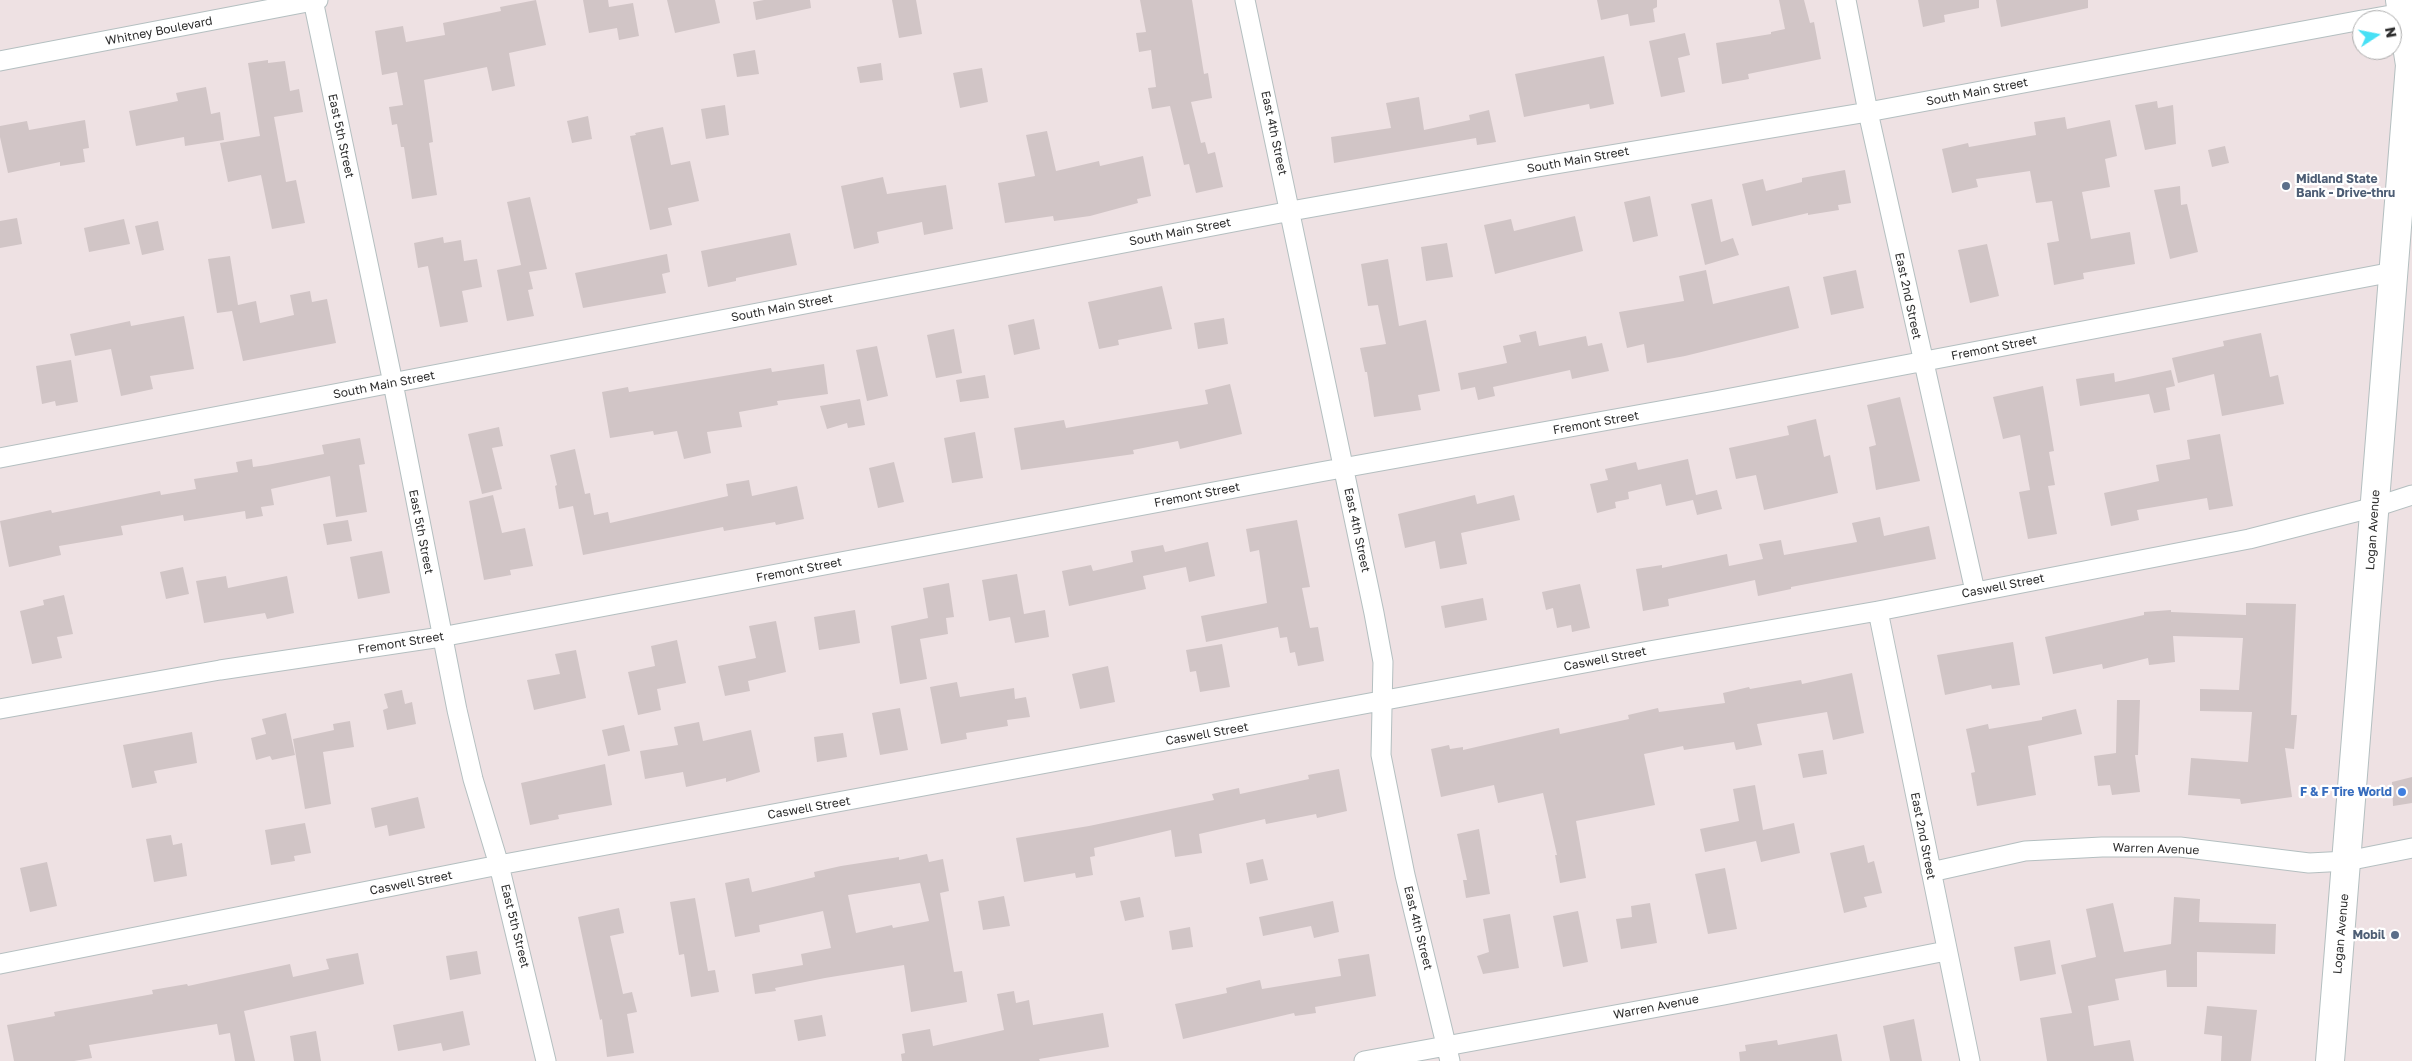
<!DOCTYPE html>
<html>
<head>
<meta charset="utf-8">
<style>
  body { margin:0 }
  #map { position:relative; width:2412px; height:1061px; overflow:hidden; background:#eee1e3; font-family:"Golos Text",sans-serif }
  canvas { display:block }
  .north { position:absolute; left:2352px; top:10px; width:50px; height:50px; box-sizing:border-box; background:#fff; border:1px solid #ababab; border-radius:50%; rotate:79deg; font-size:14px; font-weight:700; line-height:20px; text-align:center; color:#2e2e2e }
  .north::after { content:''; display:block; margin:auto; width:18px; height:22px; background:#47e0f5; clip-path:polygon(50% 0,100% 100%,50% 72%,0 100%) }
</style>
</head>
<body>
<div id="map">
<canvas width="2412" height="1061"></canvas>
<div class="north">N</div>
</div>
<script>
const g = document.querySelector('canvas').getContext('2d');
g.lineJoin = 'round';
function fillPath(path, color) { g.fillStyle = color; g.fill(path, 'evenodd'); }
function trace(path, color, width, dash) { g.strokeStyle = color; g.lineWidth = width; g.lineCap = dash ? 'butt' : 'round'; g.setLineDash(dash || []); g.stroke(path); }
function label(font, color, halo, rows, align = 'center') {
  g.font = font + ' "Golos Text",sans-serif'; g.lineWidth = 4.5; g.setLineDash([]); g.textBaseline = 'middle'; g.strokeStyle = halo; g.fillStyle = color; for (const [text, x, y, turn = 0] of rows) {
    g.save(); g.translate(x, y); g.rotate((+turn || 0) * Math.PI / 180); g.textAlign = isNaN(turn) ? turn : align; if (halo) g.strokeText(text, 0, 0); g.fillText(text, 0, 0); g.restore();
  }
}
const building = new Path2D(`
  M536,0L546,45L509,53L515,86L492,91L487,67L424,80L433,142L429,143L437,195L412,199L404,147H401L397,124L392,125L389,107L403,105L397,72L382,75L375,31L403,26L406,42L445,35L443,23L501,11L500,7Z
  M583,0H608L609,7L633,3L639,36L619,40L617,28L589,33Z
  M667,0H715L720,23L675,33Z
  M764,0H810L811,8L756,20L753,2Z
  M892,0H916L922,34L899,38Z
  M1140,0H1192L1204,74L1208,73L1212,98L1191,102L1201,143L1205,142L1208,154L1215,152L1223,187L1196,193L1189,164L1184,165L1170,106L1152,109L1148,88L1156,87L1151,50L1139,52L1136,33L1146,32Z
  M1597,0H1657V7L1653,9L1655,22L1630,26L1628,14L1601,20Z
  M1779,0H1804L1810,23L1814,22L1821,59L1748,74L1749,79L1722,84L1716,43L1771,34V32L1785,29Z
  M1918,0H1979V8L1944,15L1945,22L1923,27Z
  M1996,0H2088V8L2001,27Z
  M1685,33L1690,55L1678,58L1685,92L1661,97L1649,41Z
  M755,50L759,74L737,77L733,54Z
  M1604,56L1614,104L1590,109L1589,104L1524,117L1515,74Z
  M268,60V63L285,61L290,91L299,89L303,112L274,117L286,182L296,180L305,223L272,229L261,175L228,182L220,143L260,136L248,63Z
  M881,63L883,80L860,83L857,67Z
  M982,68L988,102L960,108L953,73Z
  M206,87L211,114L220,112L224,140L185,146L184,137L136,146L129,111L178,101L176,93Z
  M1419,97L1424,130L1470,120L1469,115L1489,110L1496,142L1477,145L1476,138L1334,163L1331,137L1391,128L1386,103Z
  M2157,101L2158,108L2173,105L2176,144L2145,150L2135,105Z
  M725,105L729,135L706,139L701,109Z
  M588,116L592,139L572,143L567,121Z
  M2065,117L2067,129L2110,120L2117,156L2105,159L2110,187L2082,192L2091,239L2130,232L2135,264L2083,273L2084,279L2054,285L2047,243L2059,241L2052,201L2036,203L2030,171L1976,179L1978,187L1952,193L1942,149L1968,143L1969,147L2036,135L2034,122Z
  M85,120L89,148L83,149L85,162L60,166V162L8,173L0,137V126L27,121L29,130Z
  M663,127L671,165L690,161L699,201L668,208L672,225L650,230L630,136L636,135L635,133Z
  M1047,131L1056,171L1099,161L1100,166L1143,156L1151,196L1137,199L1138,203L1090,216L1054,221L1053,216L1005,223L998,183L1035,176L1026,135Z
  M2225,146L2229,163L2212,167L2208,150Z
  M1845,170L1851,203L1838,205L1839,210L1808,215V213L1752,226L1742,184L1763,179L1766,191L1802,182V178Z
  M883,177L887,194L946,185L953,229L924,235L922,222L877,232L879,243L854,249L841,186Z
  M2180,186L2181,205L2187,204L2198,252L2170,259L2154,190Z
  M1650,196L1658,236L1633,242L1624,202Z
  M530,197L547,269L529,272L533,289L528,290L534,316L507,321L497,270L521,265L507,202Z
  M1712,199L1721,242L1733,238L1739,255L1705,265L1691,204Z
  M1575,216L1583,251L1495,274L1484,225L1511,219L1514,231Z
  M17,218L22,244L0,248V221Z
  M124,219L130,244L89,252L84,228Z
  M158,221L164,250L142,255L135,226Z
  M790,233L797,265L736,278V281L708,287L701,251Z
  M443,237L444,243L461,240L464,261L477,259L482,287L462,291L468,322L440,327L428,266L418,268L414,243Z
  M1447,243L1453,277L1426,281L1421,247Z
  M1987,244L1999,296L1970,303L1958,250Z
  M667,254L670,272L662,274L666,293L583,308L575,273Z
  M230,256L238,305L256,301L260,323L294,315L290,295L310,291L312,302L327,299L336,343L243,361L232,311L217,313L208,259Z
  M1388,259L1399,326L1426,320L1440,391L1418,395L1421,410L1374,417L1367,372H1365L1360,348L1386,344L1378,305L1368,306L1361,264Z
  M1706,270L1713,304L1789,286L1799,328L1685,356L1647,363L1644,344L1627,348L1619,312L1684,301L1679,276Z
  M1856,270L1864,308L1831,315L1823,277Z
  M1162,286L1172,329L1118,340L1119,345L1099,349L1088,302Z
  M184,316L194,369L150,376L153,389L121,396L111,349L75,356L70,334L130,321L131,326Z
  M1224,318L1228,344L1198,349L1194,323Z
  M1034,319L1040,349L1014,355L1008,325Z
  M954,329L962,373L936,378L927,335Z
  M1536,331L1539,346L1586,336L1588,346L1602,343L1609,371L1572,379L1570,370L1493,387L1495,396L1478,400L1475,387L1461,390L1458,373L1507,363L1503,346L1521,342L1519,335Z
  M2261,333L2270,377L2278,375L2284,404L2222,416L2214,374L2178,383L2172,358L2224,346L2223,341Z
  M877,346L888,396L867,401L856,350Z
  M71,360L78,402L56,406L55,401L42,404L36,366Z
  M824,364L828,394L777,401L778,405L739,412L742,427L707,432L711,453L684,459L677,431L654,435L653,431L610,438L602,392L628,387L629,392L771,368L772,372Z
  M2171,370L2175,386L2166,388L2170,410L2154,413L2149,394L2080,406L2076,379L2114,373L2115,382Z
  M985,375L989,398L960,402L956,380Z
  M1230,384L1242,434L1180,449L1178,441L1133,450L1134,454L1021,470L1014,428L1064,420L1066,428L1208,404L1205,390Z
  M2043,386L2054,451L2049,452L2055,485L2048,486L2057,534L2028,539L2019,492L2030,490L2020,435L2003,439L1993,397Z
  M1900,397L1920,481L1876,490L1869,447L1876,445L1867,405Z
  M860,399L865,425L848,428L847,423L827,429L820,406Z
  M1816,419L1824,457L1830,455L1838,493L1764,510L1756,475L1736,479L1729,448L1789,435L1787,426Z
  M499,427L503,446L492,448L502,489L482,494L468,434Z
  M975,432L983,478L952,483L944,438Z
  M2220,434L2233,506L2209,510L2207,498L2137,510L2139,520L2111,526L2104,493L2159,481L2156,465L2190,459L2187,440Z
  M360,438L365,464L359,465L367,512L336,517L330,476L271,489L274,505L261,507L263,516L246,519L245,511L184,521L183,515L121,526L123,535L59,546L61,555L9,567L0,521L51,510L52,513L160,491L161,495L196,489L194,479L238,472L236,462L252,459L253,467L267,465L324,454L322,445Z
  M575,449L585,494L590,493L594,515L608,512L610,523L728,496L726,484L749,480L752,496L797,486L804,519L776,525L775,522L724,531L723,527L583,555L573,506L559,509L555,486L557,485L550,455Z
  M1688,459L1696,495L1717,490L1722,509L1697,515L1693,500L1666,506L1661,484L1628,492L1629,499L1615,502L1616,508L1597,513L1590,484L1608,480L1605,469L1636,462L1638,470Z
  M894,462L904,502L878,508L869,468Z
  M493,495L502,533L525,528L533,566L510,570L511,575L484,580L469,501Z
  M1475,495L1477,504L1514,495L1520,520L1461,533L1467,564L1440,569L1435,541L1405,548L1398,514Z
  M1880,517L1884,536L1929,526L1936,559L1791,587V589L1758,596L1755,580L1668,599L1669,606L1643,611L1636,569L1662,565V568L1727,554L1729,566L1763,559L1759,544L1781,540L1784,555L1857,542L1852,523Z
  M348,520L352,541L327,545L323,524Z
  M1297,520L1310,587L1302,588L1310,628L1318,627L1324,661L1298,666L1295,652L1290,653L1287,637L1280,638L1278,627L1206,642L1201,616L1267,603L1259,550L1250,552L1246,529Z
  M1208,542L1215,576L1189,582L1186,567L1143,576L1146,589L1069,606L1062,571L1091,565L1093,571L1133,562L1131,551L1163,545L1165,552Z
  M382,551L390,593L358,599L350,557Z
  M183,567L189,594L166,599L160,572Z
  M1017,574L1024,614L1045,610L1049,637L1015,643L1010,617L989,621L982,580Z
  M226,576L228,588L287,576L294,613L267,619L265,613L204,623L196,581Z
  M949,583L954,617L946,618L948,634L920,639L927,679L900,684L891,626L928,618L923,588Z
  M1580,584L1590,628L1572,632L1571,625L1557,628L1553,608L1546,610L1542,592Z
  M64,595L73,634L57,637L62,658L32,664L20,611L44,605L43,600Z
  M1483,598L1487,620L1445,628L1441,606Z
  M2246,603L2296,604L2291,715H2297L2294,749L2285,748L2292,797L2241,804L2240,799L2188,795L2191,758L2248,762L2252,712L2200,711V689L2239,690L2243,638L2173,636L2175,662L2149,665L2148,658L2103,669L2102,664L2053,674L2045,637L2144,615V612L2171,610V612L2246,615Z
  M855,610L860,643L819,650L814,617Z
  M776,621L786,672L748,681L750,691L725,696L718,666L756,658L749,626Z
  M677,640L686,683L657,689L661,710L638,715L628,672L655,666L651,646Z
  M2013,642L2020,685L1992,689L1991,685L1945,695L1937,655Z
  M1222,644L1230,687L1200,692L1196,671L1190,672L1186,650Z
  M576,650L586,698L534,710L527,680L560,674L555,654Z
  M1108,666L1115,702L1080,709L1072,674Z
  M1852,673L1864,733L1833,740L1827,712L1757,724L1762,745L1736,750L1734,742L1684,750L1683,746L1644,754L1655,805L1576,821L1586,878L1560,883L1555,855H1557L1543,793L1498,803L1494,785L1441,797L1431,749L1449,745L1450,749L1463,747V750L1559,728L1560,734L1629,719L1628,715L1658,708L1659,712L1725,703L1723,693L1749,687L1750,689L1801,680L1802,684Z
  M957,682L960,697L1014,688L1015,699L1026,697L1030,717L1007,720L1008,726L966,733L967,739L941,744L930,687Z
  M402,690L405,704L412,702L416,724L387,730L383,710L388,708L384,694Z
  M2117,700H2140L2138,755H2135L2140,792L2112,795L2110,785L2098,786L2094,756L2116,753Z
  M900,708L908,750L880,755L872,713Z
  M2076,709L2082,734L2028,746L2036,795L1977,806L1971,773L1975,772L1966,729L1988,724L1989,729L2042,720V717Z
  M286,713L295,755L272,760L270,756L256,760L251,738L266,734L262,719Z
  M350,721L354,747L323,752L331,804L305,809L293,739L334,730L333,724Z
  M699,722L703,741L751,730L760,772L726,782V778L686,787L683,772L645,779L640,751L678,745L674,727Z
  M624,725L630,751L608,756L602,730Z
  M192,732L197,763L154,771L157,783L132,788L123,745Z
  M843,733L847,757L817,762L814,737Z
  M1823,750L1827,774L1803,778L1798,754Z
  M605,764L612,805L558,815L559,819L530,825L521,783Z
  M1339,769L1347,811L1317,818L1316,814L1266,824L1265,819L1199,834L1202,853L1175,857L1171,830L1094,848L1095,856L1090,857L1093,875L1076,878L1075,873L1024,882L1016,838L1089,826L1214,800L1212,794L1239,788L1240,794L1309,779L1308,775Z
  M2412,777V803L2393,806L2392,782Z
  M1755,785L1763,830L1794,823L1800,853L1761,862L1756,841L1705,852L1700,829L1739,821L1733,789Z
  M418,797L425,828L389,836L387,825L375,828L371,808Z
  M305,823L311,853L294,856L295,861L271,865L265,830Z
  M1479,829L1490,894L1466,898L1463,880H1467L1457,834Z
  M171,835L173,845L182,843L187,876L154,882L146,839Z
  M1864,845L1868,863L1874,861L1882,893L1864,897L1867,907L1844,913L1830,853Z
  M927,854L929,862L943,859L949,891L940,893L954,972L962,971L967,1002L911,1012L904,965L825,978L775,988L776,991L755,994L752,974L803,965L801,954L831,948L823,911L759,925L760,932L735,937L725,883L749,878L752,892L815,877L814,872L841,866L899,857V860ZM920,883L929,921L893,928L892,925L856,933L848,895Z
  M1263,859L1268,880L1250,884L1246,863Z
  M47,862L57,906L30,912L20,868Z
  M1725,868L1737,929L1708,934L1695,874Z
  M1004,896L1010,926L983,930L978,901Z
  M1140,897L1144,917L1125,921L1120,901Z
  M2174,897L2200,899L2199,922L2276,924L2275,954L2197,952V987H2167L2166,970L2115,979L2119,1000L2088,1006L2094,1046L2130,1040L2134,1061H2047L2040,1018L2072,1013L2061,965L2096,957L2086,909L2113,903L2124,952L2171,944Z
  M695,898L708,971L715,970L719,992L691,997L684,954L679,955L670,902Z
  M1333,901L1339,932L1314,938L1311,926L1263,936L1259,917Z
  M1650,903L1657,943L1621,949L1616,919L1632,917L1631,906Z
  M619,908L624,933L610,936L623,994L632,992L637,1012L627,1014L634,1053L607,1057L602,1019L600,1020L578,917Z
  M1578,911L1588,962L1563,967L1553,916Z
  M1510,914L1519,968L1483,974L1477,956L1489,952L1483,919Z
  M1190,927L1193,947L1172,950L1169,931Z
  M2050,940L2056,974L2020,981L2014,947Z
  M477,951L481,974L450,980L446,956Z
  M358,953L364,984L244,1011L255,1061H235L230,1033L219,1035L217,1024L89,1045L92,1058L74,1061H14L7,1025L55,1016L54,1012L153,994L152,990L187,984L188,986L290,964L293,977L329,969L326,959Z
  M1369,954L1376,996L1315,1007L1316,1013L1295,1016L1294,1013L1183,1039L1175,1004L1227,993L1226,988L1260,980L1262,989L1341,976L1338,959Z
  M1014,991L1016,1003L1029,1000L1033,1025L1103,1013L1109,1047L1039,1059L1040,1061H902L901,1054L905,1053L902,1034L930,1029L933,1046L1004,1030L997,994Z
  M2207,1006L2257,1010L2251,1061H2221L2222,1036L2204,1034Z
  M463,1011L470,1045L443,1051L441,1043L398,1051L393,1025Z
  M822,1015L826,1036L798,1041L794,1020Z
  M1914,1019L1922,1061H1890L1883,1026Z
  M316,1031L321,1061H294L290,1036Z
  M1837,1034L1842,1061H1740L1739,1052L1746,1051L1745,1045L1777,1040L1778,1045Z`);
const minor = new Path2D(`
  M313,0L393,383L457,710L473,779L499,865L546,1061
  M1245,0L1374,613L1383,662L1381,755L1405,875L1450,1061
  M1846,0L1868,112L1975,591
  M2363,20L2402,13
  M0,61L318,0
  M0,458L1291,211L1538,167L1868,112L2362,20
  M1878,611L1970,1061
  M0,709L220,670L441,637L1320,472L1715,401L2393,272
  M1931,872L2025,851L2102,847H2180L2309,863L2347,861L2412,848
  M0,964L499,865L1649,651L1878,611L2249,539L2375,507L2412,495
  M1364,1061L1724,995L1946,951`);
const secondary = new Path2D(`
  M2330,1061L2410,65L2400,0`);
const markers = [
  [2286,186,5,"#5c6f8a"],
  [2402,792,5,"#3f7fe0"],
  [2395,935,5,"#5c6f8a"]
];
const streetNames = [
  ["Whitney Boulevard",159,31,-11],
  ["South Main Street",1977,92,-11],
  ["East 4th Street",1274,133,78],
  ["East 5th Street",341,136,78],
  ["South Main Street",1578,160,-10],
  ["South Main Street",1180,232,-11],
  ["East 2nd Street",1908,296,78],
  ["South Main Street",782,308,-11],
  ["Fremont Street",1994,348,-11],
  ["South Main Street",384,385,-11],
  ["Fremont Street",1596,423,-10],
  ["Fremont Street",1197,495,-11],
  ["East 4th Street",1357,530,78],
  ["Logan Avenue",2373,530,-86],
  ["East 5th Street",421,532,79],
  ["Fremont Street",799,570,-11],
  ["Caswell Street",2003,586,-11],
  ["Fremont Street",401,643,-9],
  ["Caswell Street",1605,659,-11],
  ["Caswell Street",1207,734,-10],
  ["Caswell Street",809,808,-10],
  ["East 2nd Street",1923,836,79],
  ["Warren Avenue",2156,849,2],
  ["Caswell Street",411,883,-11],
  ["East 5th Street",515,926,76],
  ["East 4th Street",1418,928,76],
  ["Logan Avenue",2341,934,-85],
  ["Warren Avenue",1656,1007,-11]
];
const serviceNames = [
  ["Midland State",2296,179],
  ["Bank - Drive-thru",2296,193],
  ["Mobil",2385,935,"right"]
];
const shopNames = [
  ["F & F Tire World",2392,792]
];
fillPath(building, '#d1c5c6');
trace(minor, '#b4bfc0', 21);
trace(secondary, '#b4bfc0', 30);
trace(minor, '#fff', 19);
trace(secondary, '#fff', 28);
for (const [x, y, r, color] of markers) { const dot = new Path2D(); dot.arc(x, y, r, 0, 2 * Math.PI); g.fillStyle = color; g.fill(dot); trace(dot, '#fff', 2); }
label('12px', '#2e2e2e', '#fff', streetNames);
label('bold 12px', '#4e5e75', '#fff', serviceNames, 'left');
label('bold 12px', '#366cbe', '#fff', shopNames, 'right');
</script>
</body>
</html>
